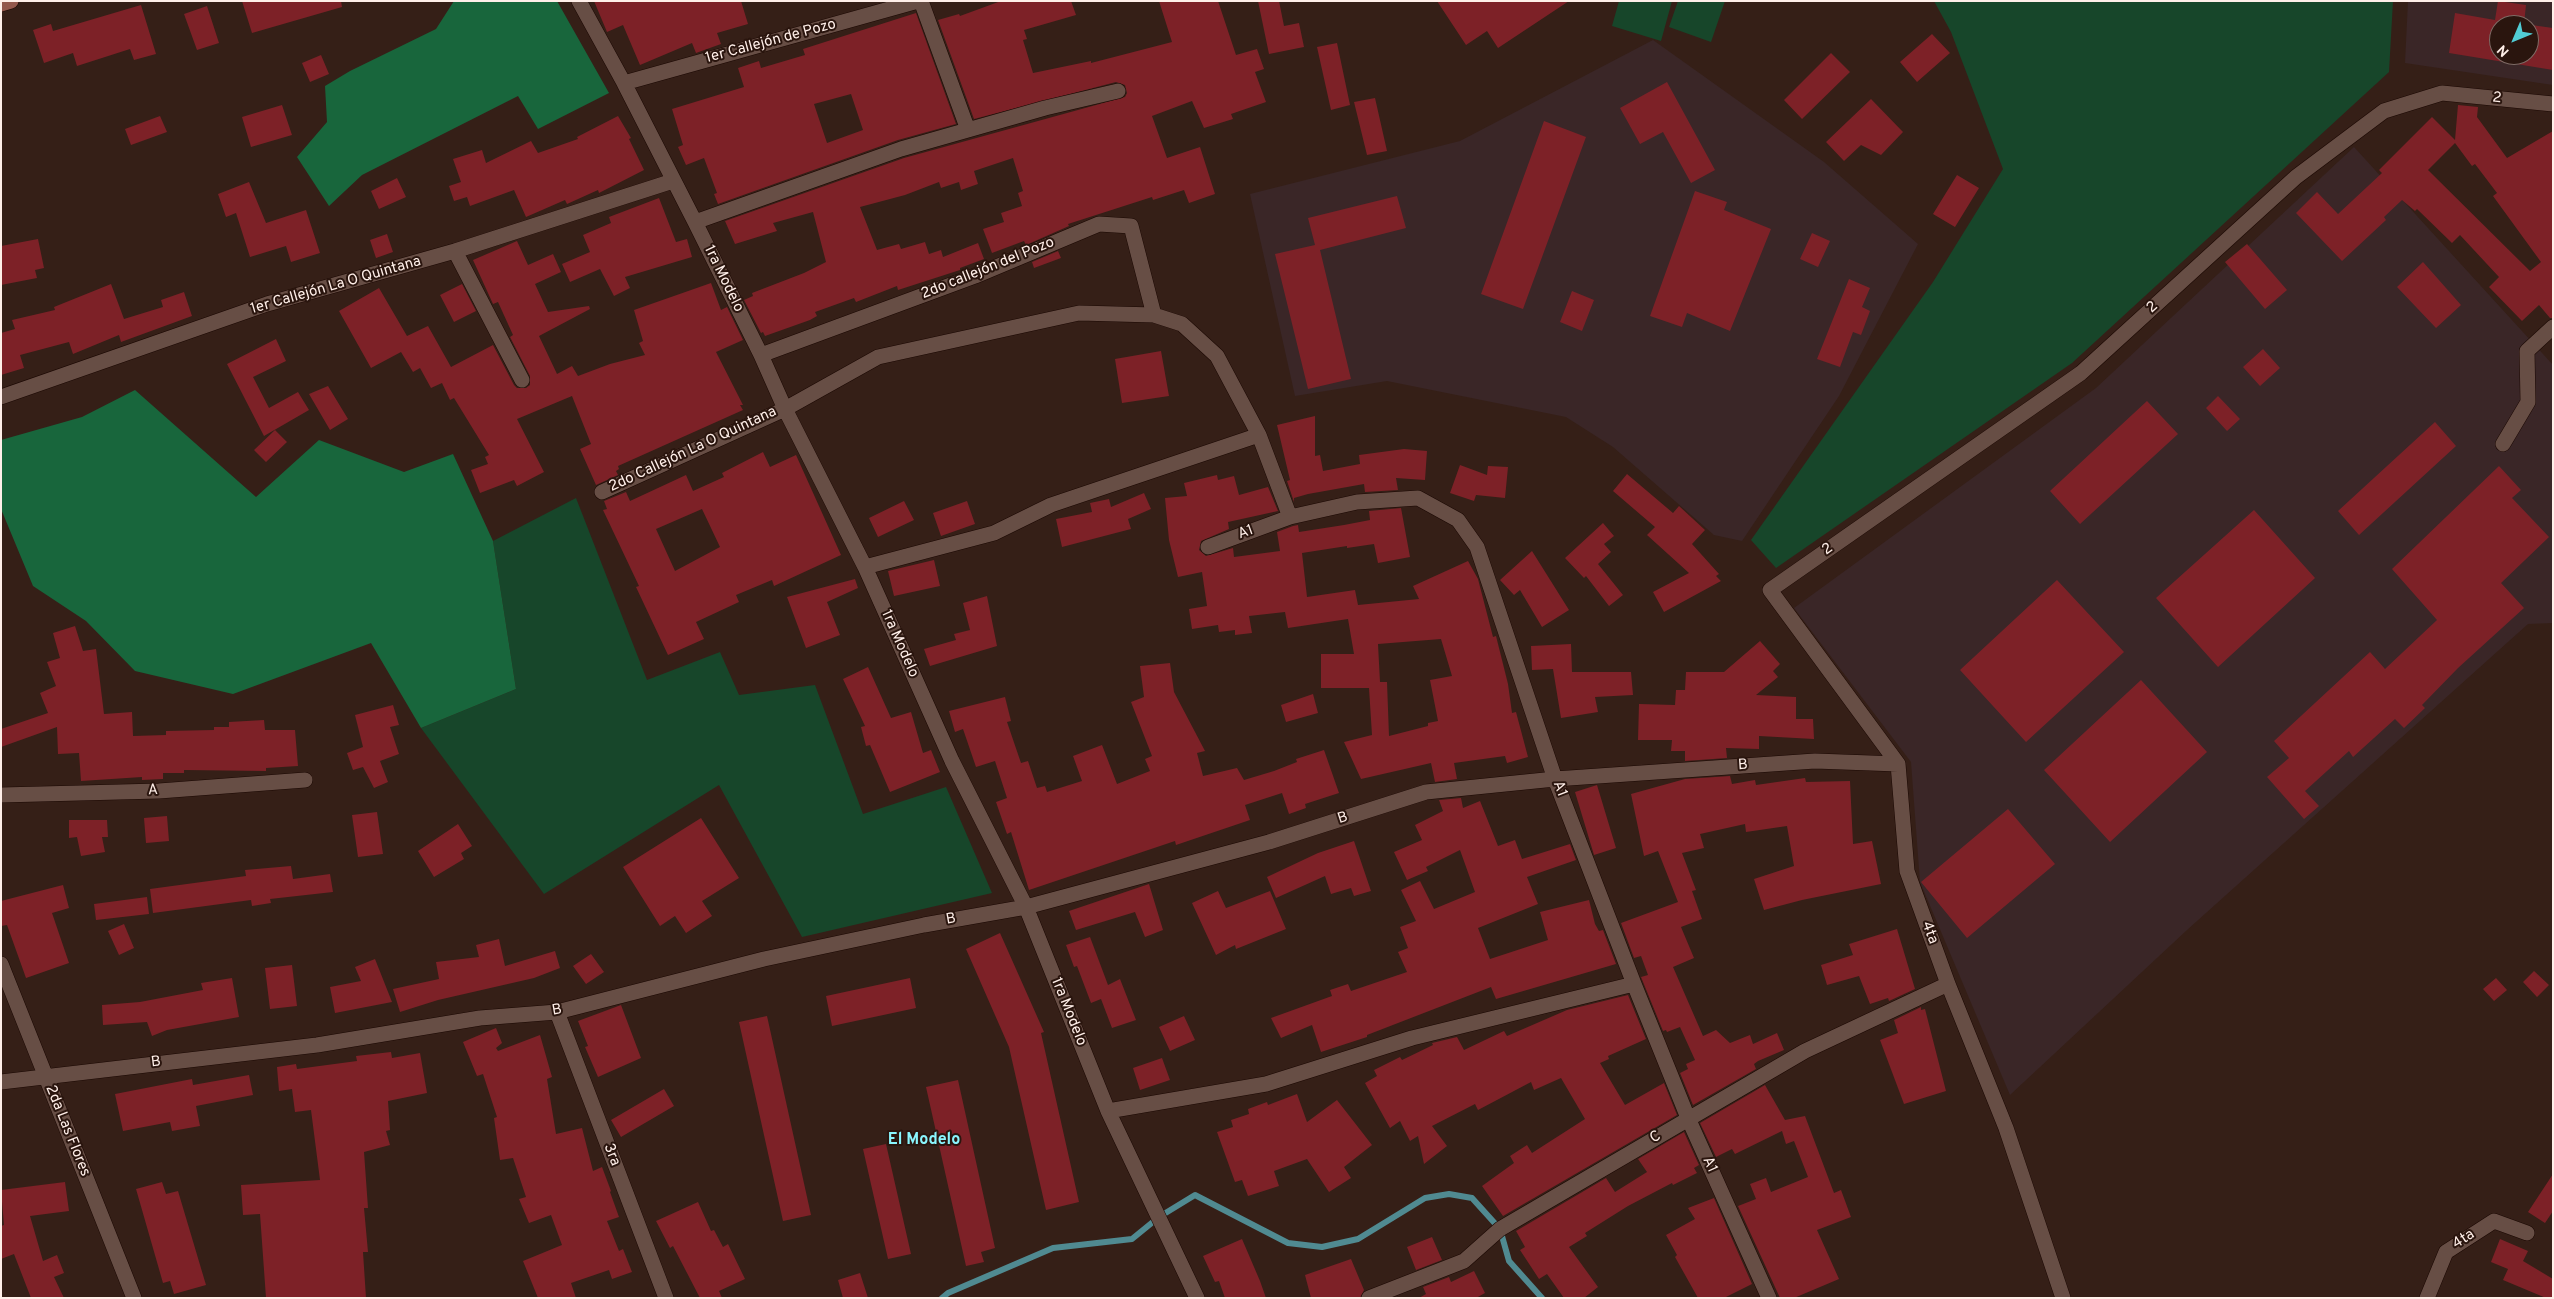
<!DOCTYPE html>
<html>
<head>
<meta charset="utf-8">
<style>
  body { margin:0 }
  #map { position:relative; width:2554px; height:1299px; overflow:hidden; background:#351f17; font-family:Overpass,sans-serif }
  canvas { display:block }
  .frame { position:absolute; inset:0; border:2px solid #ffefe9; pointer-events:none }
  .north { position:absolute; left:2489px; top:15px; width:50px; height:50px; box-sizing:border-box; background:#2a150e; border:1px solid #7f6c66; border-radius:50%; rotate:225deg; font-size:14px; font-weight:700; line-height:20px; text-align:center; color:#ffefe9 }
  .north::after { content:''; display:block; margin:auto; width:18px; height:22px; background:#51ccd4; clip-path:polygon(50% 0,100% 100%,50% 72%,0 100%) }
</style>
</head>
<body>
<div id="map">
<canvas width="2554" height="1299"></canvas>
<div class="frame"></div>
<div class="north">N</div>
</div>
<script>
const g = document.querySelector('canvas').getContext('2d');
g.lineJoin = 'round';
function fillPath(path, color) { g.fillStyle = color; g.fill(path, 'evenodd'); }
function trace(path, color, width, dash) { g.strokeStyle = color; g.lineWidth = width; g.lineCap = dash ? 'butt' : 'round'; g.setLineDash(dash || []); g.stroke(path); }
function label(font, color, halo, rows, align = 'center') {
  g.font = font + ' Overpass,sans-serif'; g.lineWidth = 4; g.setLineDash([]); g.textBaseline = 'middle'; g.strokeStyle = halo; g.fillStyle = color; for (const [text, x, y, turn = 0] of rows) {
    g.save(); g.translate(x, y); g.rotate((+turn || 0) * Math.PI / 180); g.textAlign = isNaN(turn) ? turn : align; if (halo) g.strokeText(text, 0, 0); g.fillText(text, 0, 0); g.restore();
  }
}
const industrial = new Path2D(`
  M2408,1H2553V85L2405,63ZM2499,25H2529V55H2499Z
  M1653,40L1824,162L1918,244L1839,396L1742,541L1714,535L1613,447L1566,417L1387,381L1295,396L1250,194L1460,141Z
  M2354,147L2553,365V623L2528,624L2187,930L2010,1095L1920,882L1911,762L1794,608L2096,388Z`);
const green = new Path2D(`
  M1619,1H1672L1661,41L1612,26Z
  M1678,1H1725L1711,42L1669,27Z
  M1934,1H2393L2389,72L2072,363L1776,568L1751,540L1933,282L2003,169L1951,32Z
  M576,498L647,680L720,652L739,695L815,685L863,814L946,787L992,893L802,937L719,785L544,894L421,728L516,689L493,541Z`);
const forest = new Path2D(`
  M454,1H557L609,93L538,129L518,96L362,175L329,206L297,157L327,122L325,86L350,71L436,29Z
  M135,390L256,497L319,440L404,472L453,454L493,541L516,689L421,728L371,643L233,694L135,671L86,621L33,586L1,509V440L82,417Z`);
const stream = new Path2D(`
  M942,1298L948,1293L1053,1248L1132,1239L1159,1217L1195,1195L1288,1243L1322,1247L1358,1239L1425,1198L1449,1194L1472,1198L1500,1229L1509,1261L1542,1298`);
const building = new Path2D(`
  M242,1H341L342,7L252,33Z
  M594,1H741L748,24L717,33L721,44L696,53L692,43L640,65L623,25L607,32Z
  M1001,1H1071L1076,15L1024,30L1027,39L1023,40L1033,73L1091,61V63L1172,42L1159,1H1218L1236,55L1257,49L1264,69L1255,72L1266,102L1231,114L1233,119L1204,128L1192,101L1152,116L1167,158L1200,147L1215,194L1189,203L1184,190L1153,200L1152,197L1068,224L1069,226L1026,245L1024,241L992,253L983,229L1004,222L1001,213L1022,206L1018,193L1023,191L1013,158L974,171L978,184L961,190L959,182L941,188L939,182L905,195L860,207L877,250L899,244L901,249L925,242L929,254L941,250L943,257L978,243L984,259L960,268V270L898,290L897,286L856,302L854,298L815,312L817,316L810,320L765,336L763,332L761,333L744,300L753,296L752,293L804,273L826,262L813,212L773,223L777,231L735,244L725,221L904,158L1125,97L1127,93L1125,85L1116,82L974,119L938,20L959,14L960,16Z
  M1258,1H1279L1284,26L1299,23L1304,47L1269,54Z
  M1437,1H1569L1498,48L1487,31L1466,45Z
  M2498,1L2526,5L2524,24L2553,28V70L2449,53L2455,13L2495,20ZM2499,25H2529V55H2499Z
  M141,5L156,54L134,60L130,49L77,66L73,53L44,63L33,30L51,24L53,31Z
  M207,6L219,43L197,50L184,14Z
  M916,13L956,124L898,140L718,204L714,194L717,193L704,158L686,165L678,147L683,145L672,109L744,87L738,68L759,61L761,68L805,55L803,49ZM851,94L863,130L827,143L814,104Z
  M1932,34L1950,53L1917,82L1900,62Z
  M1337,43L1350,105L1331,110L1317,47Z
  M1831,53L1850,72L1802,119L1784,100Z
  M321,55L329,74L310,82L302,63Z
  M1667,82L1715,170L1691,183L1663,132L1640,144L1620,108Z
  M1375,98L1387,151L1367,155L1354,102Z
  M1871,99L1903,132L1881,155L1861,145L1844,161L1826,142Z
  M282,105L292,135L251,147L242,117Z
  M2458,105L2478,107L2477,117L2507,158L2553,131V318H2550L2539,305L2522,321L2489,287L2499,277L2460,235L2452,243L2417,209L2415,211L2402,200L2384,217L2386,220L2342,261L2296,213L2317,192L2338,214L2382,173L2379,170L2432,117L2455,140ZM2455,143L2472,166L2475,164L2497,193L2493,196L2541,262L2530,271L2428,170Z
  M160,116L167,132L131,145L125,129Z
  M618,116L631,138L629,139L644,170L599,193L598,190L567,204L565,200L526,217L514,190L470,206L467,197L454,201L449,186L461,182L453,159L482,150L486,163L531,141L538,153L578,139L577,137Z
  M1544,121L1586,137L1523,309L1481,294Z
  M1957,175L1979,188L1955,227L1933,214Z
  M397,178L406,197L379,209L371,191Z
  M249,182L266,223L306,210L320,253L291,262L286,246L250,257L236,213L226,217L218,194Z
  M1695,191L1727,202L1724,210L1771,229L1730,331L1687,313L1682,327L1650,316Z
  M1397,196L1406,228L1320,250L1351,379L1308,389L1275,254L1315,245L1308,218Z
  M659,198L676,242L687,239L692,257L625,277L630,288L614,296L600,269L570,282L562,264L590,252L583,235L611,223L609,217Z
  M1812,233L1830,241L1818,267L1800,259Z
  M387,234L393,252L376,258L370,240Z
  M38,239L44,268L35,270L37,278L1,285V246Z
  M517,241L528,265L553,254L561,272L535,284L548,312L589,306L590,309L539,336L557,374L572,366L578,376L610,364L645,355L639,343L643,341L634,310L711,283L721,310L727,307L743,340L716,352L743,405H740L743,410L618,466L619,469L616,471L618,475L596,485L580,449L591,444L572,396L517,419L544,472L517,486L514,480L480,493L471,470L488,464L485,457L489,455L454,398L450,400L442,383L431,388L420,368L413,372L401,352L371,368L339,311L379,288L407,336L428,326L451,367L493,345L514,385L517,388H526L530,385V376L510,337L513,335L498,302L493,304L473,260Z
  M2247,244L2287,290L2265,309L2225,262Z
  M1058,251L1061,258L1034,268L1032,262Z
  M2423,262L2461,305L2436,328L2397,287Z
  M1849,279L1870,288L1862,307L1870,311L1861,335L1853,332L1840,367L1817,359Z
  M111,284L124,319L163,307L161,300L184,292L192,316L121,342L119,335L73,354L69,342L20,355L24,368L1,375V333L15,329L12,320L55,310L54,307Z
  M462,284L476,311L454,322L440,295Z
  M1572,291L1594,300L1582,331L1560,322Z
  M276,339L286,361L253,377L269,408L298,392L309,410L264,436L227,364Z
  M2263,349L2280,368L2260,386L2243,367Z
  M1161,351L1169,396L1122,403L1115,359Z
  M328,386L348,419L330,430L309,394Z
  M2218,396L2240,419L2227,431L2206,408Z
  M2147,401L2178,434L2080,524L2050,491Z
  M1315,416V456L1320,455L1323,471L1360,464L1359,455L1404,449L1427,451L1425,480L1396,478L1398,490L1365,492L1364,484L1308,494L1294,498V502L1287,481L1290,480L1277,425Z
  M2435,422L2456,446L2359,535L2338,511Z
  M275,430L287,442L266,462L254,450Z
  M763,452L770,467L796,455L841,555L774,586L772,580L736,595L739,602L696,622L704,639L668,655L636,587L639,586L603,510L607,509L604,501L626,492L630,501L686,475L693,491L724,477L722,473ZM702,509L720,547L675,571L656,529Z
  M1460,465L1487,475L1488,466L1508,467L1505,498L1476,495L1474,501L1450,493Z
  M2499,466L2521,490L2512,498L2549,537L2501,583L2524,608L2458,668L2422,705L2425,708L2404,728L2395,719L2353,757L2349,751L2305,791L2319,806L2304,819L2267,777L2289,758L2274,741L2370,652L2385,669L2437,620L2392,569Z
  M1627,474L1673,513L1679,506L1705,530L1692,544L1719,574L1716,576L1721,581L1664,612L1653,592L1689,573L1647,535L1655,527L1613,491Z
  M1217,475L1218,480L1234,476L1239,495L1268,487L1278,511L1228,522L1229,529L1201,541L1199,550L1206,556L1233,548L1234,557L1280,551L1277,532L1293,526L1298,525L1299,532L1344,525L1370,520L1369,511L1401,508L1410,557L1378,563L1374,544L1347,548V546L1302,553L1307,597L1355,590L1358,605L1419,599L1413,586L1468,561L1478,579L1493,637L1496,636L1508,684L1512,713L1516,712L1528,757L1507,763L1505,756L1454,763L1457,779L1435,782L1431,763L1361,779L1344,742L1372,735L1369,688H1321V654H1354L1348,619L1288,628L1285,612L1249,616L1252,633L1235,635V630L1219,632L1218,625L1192,629L1189,609L1207,606L1202,572L1178,577L1169,540L1165,498L1187,496L1184,483ZM1441,639L1452,676L1430,680L1438,721L1428,723V726L1389,736L1387,682H1380L1378,644Z
  M1144,493L1151,509L1128,519L1131,529L1062,547L1056,519L1092,512L1090,503L1109,499L1111,507Z
  M904,501L914,520L878,537L869,518Z
  M967,501L975,524L941,536L933,513Z
  M2254,510L2315,578L2218,667L2156,598Z
  M1603,523L1614,536L1604,544L1611,552L1598,564L1623,595L1609,606L1586,576L1584,578L1565,558Z
  M1532,551L1569,610L1542,627L1520,590L1514,595L1500,580Z
  M934,560L940,586L894,596L888,571Z
  M855,579L858,588L827,602L840,635L806,648L787,597Z
  M2057,580L2124,652L2026,742L1960,670Z
  M987,596L997,646L930,666L924,649L956,640L954,634L970,630L963,603Z
  M75,626L83,651L96,649L104,714L132,712L133,736L166,735V731L214,730V727H229V722L264,720L265,730H295L298,766L266,768V771L184,770V773H163V779L142,780V777L81,781L79,753L58,754L57,727L1,747V729L48,713L40,693L56,686L47,662L60,658L53,633Z
  M1760,641L1780,664L1773,671L1778,677L1756,695L1796,697V719H1813L1814,739L1759,736V749L1726,748L1727,758L1685,761V751H1671L1672,740H1638L1639,704L1675,705L1676,690H1685L1686,672H1724Z
  M1571,644L1572,672H1631L1633,695L1595,697L1598,712L1561,718L1553,669L1532,670L1531,646Z
  M1170,663L1174,692L1205,751L1197,753L1203,776L1237,768L1244,780L1274,771L1297,762L1296,759L1324,750L1339,793L1305,804L1306,808L1289,814L1282,793L1245,805L1250,820L1176,845L1175,841L1029,890L1011,832L1007,834L996,802L1007,798L995,761L976,767L963,729L955,732L949,711L1005,697L1011,721L1007,722L1021,763L1028,761L1037,788L1045,786L1047,792L1082,781L1073,756L1102,745L1117,784L1150,771L1145,759L1152,756L1131,702L1144,697L1140,666Z
  M868,667L891,718L911,712L923,753L931,750L940,772L890,792L870,745L866,746L861,727L865,726L843,679Z
  M2141,680L2207,752L2110,842L2044,770Z
  M1313,694L1318,713L1286,722L1281,705Z
  M393,705L399,725L390,727L399,754L380,761L388,782L374,788L363,767L353,770L347,753L363,747L355,715Z
  M1730,776L1732,784L1755,780L1756,785L1805,778L1806,782L1850,781L1853,844L1872,841L1881,884L1802,900L1764,910L1754,879L1794,866L1787,826L1746,832L1745,824L1700,834L1704,848L1682,853L1696,890L1692,891L1702,919L1681,927L1694,958L1673,967L1703,1036L1716,1030L1730,1043L1750,1035L1753,1044L1777,1033L1784,1050L1758,1061L1754,1064L1756,1069L1693,1105L1680,1073L1688,1069L1686,1064L1695,1060L1680,1027L1667,1032L1666,1030L1663,1031L1641,977L1648,975L1641,956L1634,958L1621,923L1678,902L1658,851L1644,856L1631,794L1685,779Z
  M1597,785L1616,848L1594,855L1575,792Z
  M1461,798L1463,808L1480,801L1498,846L1515,840L1522,859L1570,844L1576,860L1527,877L1538,904L1478,928L1490,959L1548,940L1540,912L1589,900L1595,924L1599,931L1603,930L1616,964L1496,999L1491,987L1367,1035V1037L1321,1052L1312,1025L1281,1038L1271,1018L1332,996L1330,990L1348,984L1351,991L1407,972L1398,952L1408,948L1400,927L1416,921L1401,890L1420,881L1434,909L1475,892L1460,850L1426,867L1428,871L1407,880L1394,852L1422,840L1415,825L1443,811L1439,800Z
  M2008,809L2055,864L1967,938L1921,882Z
  M377,812L383,854L358,857L352,815Z
  M167,816L169,841L146,843L144,818Z
  M701,818L739,878L702,901L712,916L686,933L675,916L660,926L623,867Z
  M69,820H107L108,837H102L105,852L81,856L77,837L69,838Z
  M458,824L472,846L461,853L464,859L434,877L418,851Z
  M1354,841L1371,891L1354,896L1351,888L1331,894L1325,876L1276,898L1267,877L1318,853Z
  M291,866L293,879L330,874L333,892L270,899L271,903L252,906L251,900L153,913L150,889L246,876L245,870Z
  M1149,884L1163,930L1145,937L1135,912L1076,930L1069,911Z
  M63,885L69,908L52,913L69,963L26,978L7,925L1,926V901Z
  M1218,891L1226,908L1270,891L1286,929L1236,949L1235,945L1216,955L1192,903Z
  M147,897L149,914L96,920L94,904Z
  M124,924L134,948L119,955L108,931Z
  M1897,929L1915,989L1889,1001L1888,998L1870,1004L1859,976L1827,985L1821,965L1853,955L1849,944Z
  M1000,933L1044,1032L1041,1033L1079,1202L1046,1210L1009,1047L966,949Z
  M1090,937L1108,985L1120,979L1136,1020L1112,1028L1101,999L1091,1003L1077,966L1074,967L1066,945Z
  M499,939L505,966L555,951L560,968L534,978L438,1000L400,1012L393,989L439,979L436,962L479,957L476,945Z
  M591,954L604,972L586,984L573,966Z
  M375,959L392,1002L335,1013L330,987L361,981L355,967Z
  M292,965L297,1006L270,1009L265,968Z
  M2534,971L2549,985L2537,997L2523,982Z
  M232,978L239,1017L167,1030L152,1036L147,1022L103,1025L102,1005L140,1002L203,990L201,983Z
  M910,978L916,1008L832,1026L826,996Z
  M2496,978L2507,990L2494,1001L2483,989Z
  M1628,995L1646,1039L1608,1056L1609,1059L1600,1063L1625,1105L1664,1083L1677,1115L1503,1216L1482,1186L1514,1163L1510,1156L1527,1145L1532,1153L1585,1119L1561,1078L1534,1090L1531,1082L1478,1110L1475,1104L1432,1126L1447,1146L1424,1164L1418,1136L1410,1141L1400,1121L1390,1128L1365,1083L1377,1076L1374,1070L1400,1057L1402,1060L1433,1045L1432,1043L1457,1037L1464,1050L1504,1031L1507,1036L1567,1010Z
  M621,1005L641,1058L598,1077L585,1047L588,1046L578,1021Z
  M1921,1007V1010L1925,1009L1946,1091L1904,1104L1880,1040L1898,1033L1894,1020Z
  M767,1016L811,1215L783,1221L739,1022Z
  M1184,1016L1195,1040L1170,1051L1159,1027Z
  M496,1028L502,1043L496,1048L498,1051L540,1035L552,1077L547,1079L556,1134L582,1128L593,1171L602,1167L611,1191L610,1192L619,1217L607,1221L619,1251L623,1249L632,1272L612,1279L609,1270L571,1283L576,1298H538L523,1261L562,1245L551,1215L529,1223L519,1199L526,1197L513,1158L500,1160L494,1118L497,1117L483,1074L477,1076L463,1042Z
  M391,1052L392,1058L420,1053L427,1093L388,1101L390,1130L386,1131L390,1145L364,1152L368,1208H364L368,1252H363L366,1298H266L260,1214L243,1215L241,1185L320,1180L311,1110L295,1112L292,1089L279,1091L277,1067L296,1064L297,1069L357,1061L356,1056Z
  M1162,1058L1170,1080L1140,1090L1133,1068Z
  M249,1075L253,1095L196,1106L200,1126L172,1131L170,1122L123,1131L115,1094L192,1079L193,1085Z
  M958,1080L995,1248L981,1252L984,1262L966,1266L926,1087Z
  M1765,1085L1785,1120L1805,1116L1834,1193L1841,1190L1851,1217L1817,1230L1839,1279L1794,1298H1780L1738,1206L1756,1199L1750,1184L1766,1178L1771,1192L1808,1177L1794,1141L1786,1144L1782,1131L1735,1154L1732,1149L1716,1157L1700,1123Z
  M664,1089L674,1106L621,1137L611,1120Z
  M1297,1094L1307,1122L1337,1100L1372,1145L1344,1167L1351,1178L1329,1192L1307,1159L1274,1171L1279,1186L1248,1196L1242,1180L1235,1182L1217,1132L1233,1127L1231,1120L1249,1114L1248,1109L1267,1102L1268,1105Z
  M1684,1132L1699,1165L1694,1168L1697,1173L1673,1185L1672,1183L1628,1206L1585,1233L1587,1236L1569,1247L1598,1287L1584,1298H1564L1547,1274L1539,1279L1520,1250L1525,1247L1516,1231L1606,1178L1615,1192L1647,1172L1638,1159Z
  M886,1144L911,1254L888,1259L863,1149Z
  M2553,1174V1211L2545,1223L2528,1212Z
  M65,1182L69,1211L30,1216L43,1261L57,1255L64,1273L54,1277L64,1298H31L14,1254L1,1259V1226L4,1225L1,1190Z
  M162,1182L166,1194L178,1191L206,1285L174,1294L170,1281L163,1283L136,1189Z
  M1714,1198L1752,1284L1724,1298H1698L1675,1257L1677,1255L1666,1235L1695,1219L1688,1208Z
  M698,1202L711,1231L714,1230L723,1247L728,1244L745,1279L719,1291L722,1298H700L673,1246L670,1248L656,1221Z
  M1432,1237L1442,1260L1416,1270L1407,1247Z
  M1242,1239L1260,1281L1266,1298H1225L1219,1281L1215,1282L1203,1256Z
  M2500,1239L2528,1251L2523,1261L2553,1279V1298H2546L2503,1280L2508,1269L2491,1262Z
  M1351,1259L1364,1290L1360,1298H1311L1305,1275Z
  M1474,1271L1485,1293L1476,1298H1419L1426,1294L1423,1287L1449,1277L1451,1282Z
  M860,1273L868,1298H843L838,1280Z`);
const minor = new Path2D(`
  M579,1L624,83L695,222L761,355L785,409L865,567L952,761L1026,907L1108,1111L1197,1298
  M921,1L968,130
  M624,83L918,1
  M695,222L901,149L1045,108L1118,91
  M455,251L522,380
  M761,355L975,276L1099,224L1131,226L1154,315
  M1,397L267,304L455,251L673,181
  M2503,444L2528,402L2527,351L2553,327
  M602,492L785,409L878,357L1079,313L1154,315L1182,324L1217,356L1259,435L1290,517
  M1208,547L1290,517L1357,502L1418,498L1458,520L1477,547L1555,779L1634,984L1688,1118L1769,1298
  M865,567L994,533L1051,505L1259,435
  M1,795L159,791L305,780
  M1,964L134,1298
  M557,1012L666,1298
  M1,1082L317,1045L480,1018L557,1012L764,959L924,925L1026,907L1269,842L1426,792L1555,779L1815,761L1898,764
  M1108,1111L1266,1084L1412,1038L1634,984
  M1369,1298L1464,1261L1500,1229L1805,1051L1948,984
  M2063,1298L2006,1128L1948,984L1907,871L1898,764L1770,590L2081,373L2296,177L2384,111L2442,93L2553,104
  M2427,1298L2446,1252L2494,1221L2527,1233`);
const secondary = new Path2D(`
  M1,4L11,1`);
const streetNames = [
  ["1er Callejón de Pozo",771,42,-15],
  ["2",2497,99,6],
  ["2do callejón del Pozo",988,269,-22],
  ["1ra Modelo",723,279,64],
  ["1er Callejón La O Quintana",336,286,-16],
  ["2",2153,308,-42],
  ["2do Callejón La O Quintana",693,450,-25],
  ["A1",1246,533,-20],
  ["2",1828,550,-35],
  ["1ra Modelo",899,644,66],
  ["B",1743,766,-4],
  ["A1",1559,789,69],
  ["A",153,791,-2],
  ["B",1343,819,-18],
  ["B",951,920,-10],
  ["4ta",1929,933,70],
  ["B",557,1011,-10],
  ["1ra Modelo",1068,1012,68],
  ["B",156,1063,-7],
  ["2da Las Flores",67,1131,68],
  ["C",1656,1138,-31],
  ["3ra",611,1155,69],
  ["A1",1709,1165,66],
  ["4ta",2464,1240,-33]
];
const neighbourhoodNames = [
  ["El Modelo",924,1141]
];
fillPath(industrial, '#3a2627');
fillPath(green, '#17462a');
fillPath(forest, '#18663c');
trace(stream, '#508a91', 6);
fillPath(building, '#7d2127');
trace(minor, '#1b0803', 16);
trace(secondary, '#1b0803', 16);
trace(minor, '#674e45', 15);
trace(secondary, '#94584c', 15);
label('15px', '#ffefe9', '#2a150e', streetNames);
label('bold 16px', '#8af5fd', '#2a150e', neighbourhoodNames);
</script>
</body>
</html>
